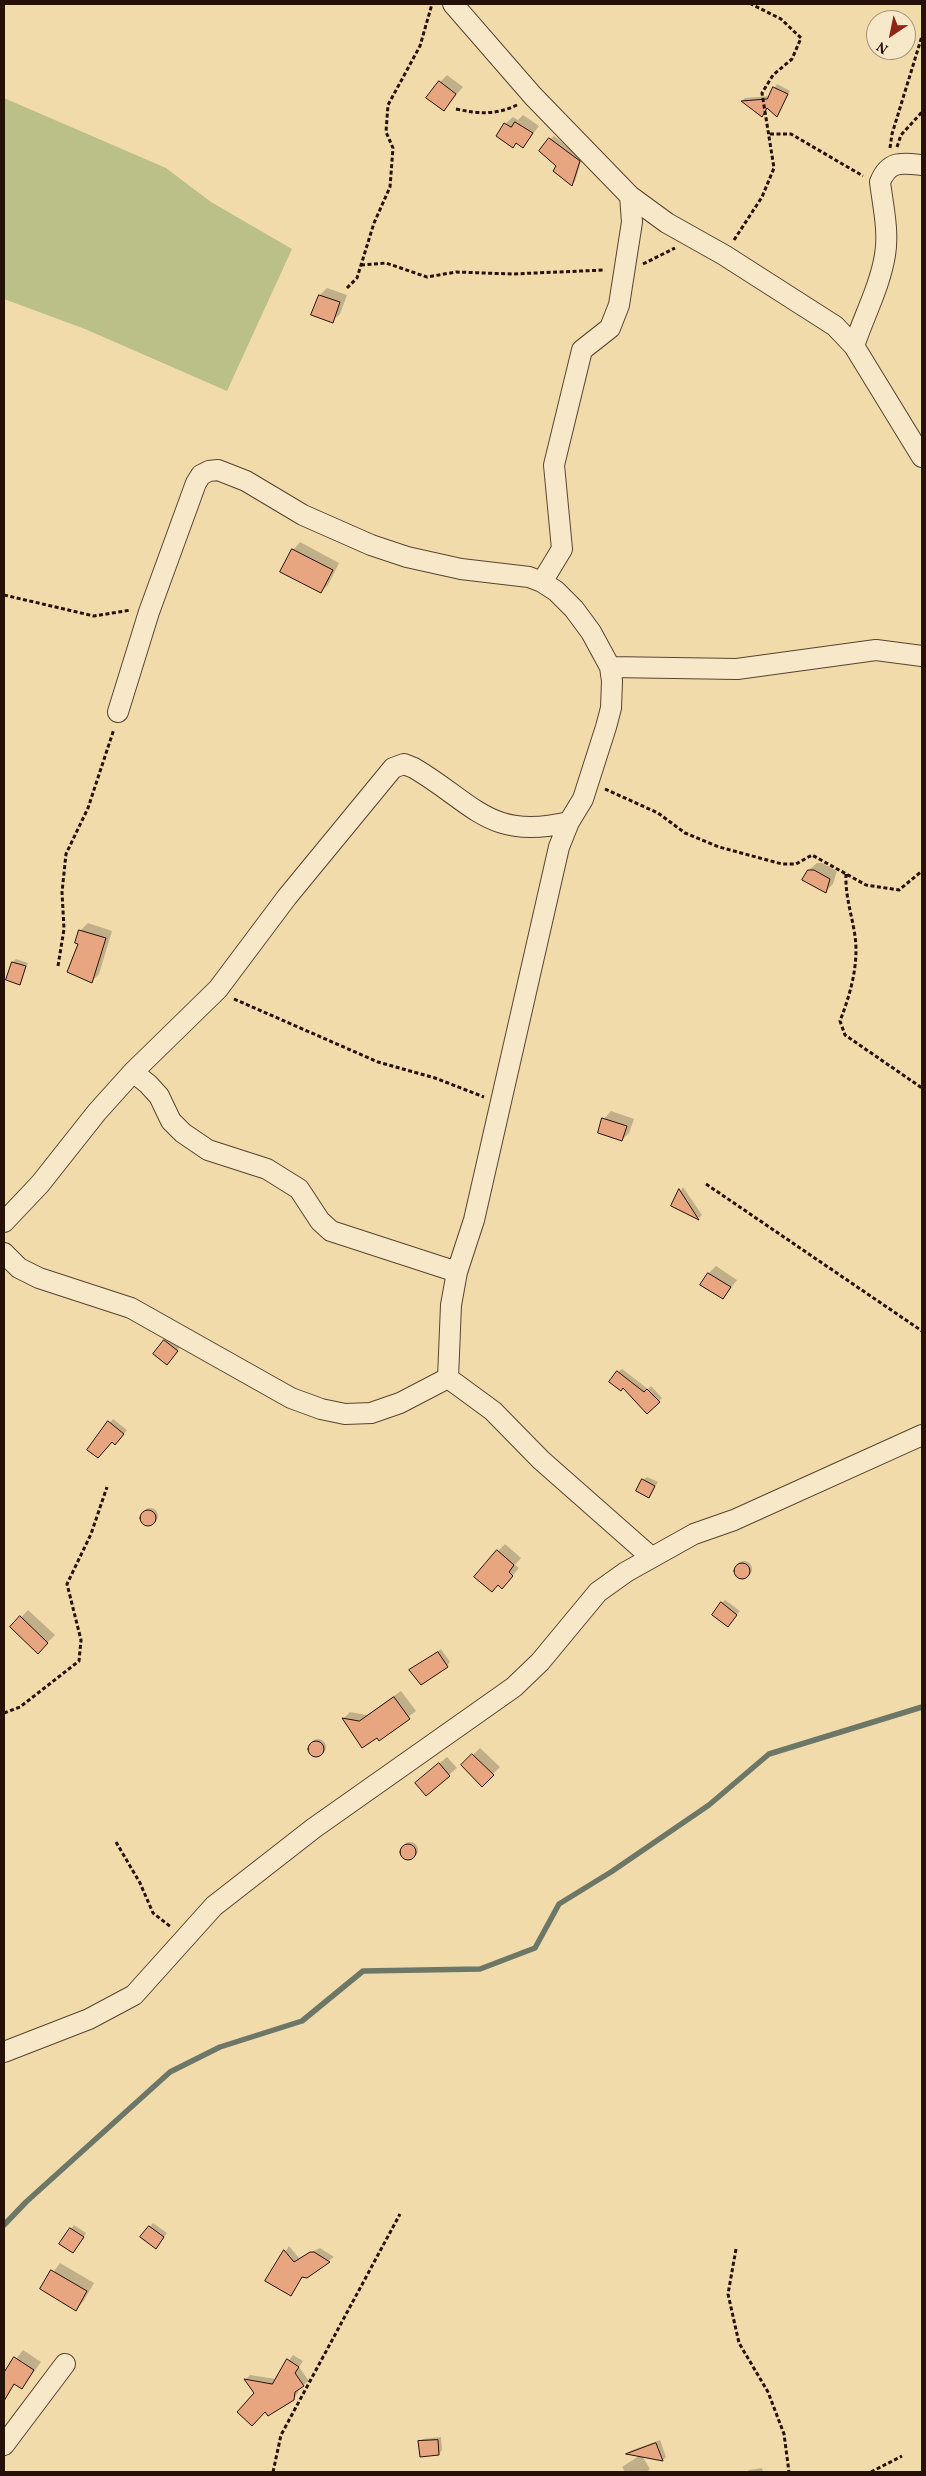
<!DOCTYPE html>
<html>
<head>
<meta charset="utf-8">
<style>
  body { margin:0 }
  #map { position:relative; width:926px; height:2476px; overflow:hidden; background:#f1dbab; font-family:Vollkorn,serif }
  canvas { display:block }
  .frame { position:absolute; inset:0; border:5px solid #261108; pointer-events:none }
  .north { position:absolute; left:866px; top:10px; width:50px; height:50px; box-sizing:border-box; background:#f6e8c8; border:1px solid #a3927b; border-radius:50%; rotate:214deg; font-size:14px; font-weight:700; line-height:20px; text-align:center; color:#261108 }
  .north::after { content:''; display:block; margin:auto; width:18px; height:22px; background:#8f2418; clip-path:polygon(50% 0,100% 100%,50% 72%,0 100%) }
</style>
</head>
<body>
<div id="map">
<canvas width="926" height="2476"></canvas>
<div class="frame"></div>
<div class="north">N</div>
</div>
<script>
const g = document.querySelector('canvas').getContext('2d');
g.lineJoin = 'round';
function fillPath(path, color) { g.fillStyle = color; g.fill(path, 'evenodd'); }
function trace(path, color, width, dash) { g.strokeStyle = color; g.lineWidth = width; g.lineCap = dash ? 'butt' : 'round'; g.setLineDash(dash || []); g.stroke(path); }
const green = new Path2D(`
  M4,98L166,168L211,202L292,249L227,391L85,329L4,299Z`);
const shadow = new Path2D(`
  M447,75L463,87L444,109L440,82Z
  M777,84L790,91L777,115L768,108L762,115L743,100L745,98L770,96Z
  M523,115L539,126L523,146L517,142L513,146L505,124L513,117L518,120Z
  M554,136L582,158L575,181L572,184L558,166L550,139Z
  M327,288L347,295L340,314L332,321L313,314L320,295Z
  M300,542L339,563L328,585L320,592L293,550Z
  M817,863H822L837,871L833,884L826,891L809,870Z
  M88,923L112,931L99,974L92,981L80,943V931Z
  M16,959L28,963L19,983L13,962Z
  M611,1111L634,1119L629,1133L622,1140L604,1119Z
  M683,1187L702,1215L699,1218L672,1205Z
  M716,1266L737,1280L723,1298L709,1273Z
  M169,1338L180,1347L170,1360L165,1341Z
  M622,1369L648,1389L651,1386L662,1398L647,1412L618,1372Z
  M113,1419L127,1430L119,1440L89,1449Z
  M647,1477L658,1482L649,1496L643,1480Z
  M142 1516a8 8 0 1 1 16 0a8 8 0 1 1-16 0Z
  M505,1544L521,1558L515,1565L519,1568L509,1580L498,1551Z
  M736 1569a8 8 0 1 1 16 0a8 8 0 1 1-16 0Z
  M725,1600L740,1611L731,1622L722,1603Z
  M28,1610L55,1635L38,1652L12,1627Z
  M441,1649L450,1662L447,1666L411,1670Z
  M401,1691L416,1711L379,1739L344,1718L350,1712L367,1715Z
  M310 1747a8 8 0 1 1 16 0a8 8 0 1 1-16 0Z
  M480,1748L500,1767L482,1785L463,1765Z
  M447,1757L457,1768L426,1794L424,1776Z
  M402 1850a8 8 0 1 1 16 0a8 8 0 1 1-16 0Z
  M153,2223L167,2233L159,2244L142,2237Z
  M74,2225L86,2233L76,2248L61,2243Z
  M289,2246L299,2258L320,2248L334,2257L306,2276H303L290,2294L267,2281Z
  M60,2263L94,2283L83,2302L76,2309L41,2289Z
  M23,2350L41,2362L22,2388L14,2383L12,2385L4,2380V2375Z
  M293,2355L303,2361L299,2367L309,2381L299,2388L298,2393L293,2399L255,2393L246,2379L250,2375L276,2379Z
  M441,2437L442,2450L439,2454L420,2442L423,2439Z
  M660,2440L666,2457L663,2460L642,2456L650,2469L646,2472H625L622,2467L639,2456L628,2453L630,2451Z
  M762,2468L763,2472H746L749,2470Z`);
const stream = new Path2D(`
  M4,2225L26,2202L170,2072L220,2047L302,2021L363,1971L480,1969L535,1948L559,1904L611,1872L709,1805L769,1754L922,1707`);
const building = new Path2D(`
  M439,81L456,94L444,111L426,98Z
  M773,87L788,94L777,117L767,108L762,117L741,101L767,99Z
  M515,122L533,133L523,148L516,143L513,148L496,136L504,123L511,127Z
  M549,138L580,161L572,186L553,171L556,166L539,151Z
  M319,295L340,302L333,323L311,315Z
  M292,549L333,570L321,593L280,572Z
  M808,870H814L830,879L826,893L802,880Z
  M79,930L106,938L92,983L67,972L78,944L75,943Z
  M12,962L26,966L20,985L6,980Z
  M602,1118L627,1126L622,1141L598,1133Z
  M679,1189L699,1220L671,1206Z
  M708,1273L731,1287L723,1299L700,1285Z
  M164,1340L178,1351L167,1365L153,1354Z
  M617,1371L644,1392L647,1389L660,1402L647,1414L623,1388L621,1391L609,1382Z
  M108,1421L124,1434L115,1445L112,1442L98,1458L87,1450Z
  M642,1479L655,1486L649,1498L636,1491Z
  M140 1518a8 8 0 1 1 16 0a8 8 0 1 1-16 0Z
  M497,1550L514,1565L509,1572L513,1576L502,1589L498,1585L492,1592L474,1577Z
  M734 1571a8 8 0 1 1 16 0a8 8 0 1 1-16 0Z
  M721,1602L737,1615L728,1627L712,1615Z
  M20,1616L48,1643L38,1654L10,1627Z
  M438,1652L448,1667L421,1685L409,1670Z
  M394,1697L410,1719L379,1741L377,1738L362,1748L342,1718L359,1721Z
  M308 1749a8 8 0 1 1 16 0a8 8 0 1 1-16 0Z
  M472,1754L494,1775L482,1787L461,1765Z
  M439,1763L450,1776L426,1796L415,1783Z
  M400 1852a8 8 0 1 1 16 0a8 8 0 1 1-16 0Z
  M149,2226L164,2237L156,2249L140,2237Z
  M70,2228L84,2237L73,2253L59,2244Z
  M284,2250L294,2262L310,2252H314L330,2262L307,2278L302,2277L291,2296L265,2281Z
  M51,2270L87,2291L76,2311L40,2289Z
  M14,2357L34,2370L22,2389L14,2384L4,2401V2373Z
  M287,2359L299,2367L295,2373L304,2386L295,2392L294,2400L268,2416L265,2412L252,2426L237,2412L254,2393L244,2379L272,2384Z
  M438,2440L439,2455L420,2457L418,2441Z
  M656,2443L663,2461L626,2454Z`);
const path = new Path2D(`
  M456,109C479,114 496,115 517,105
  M770,134H791L863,176
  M897,147L901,135L922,112
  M890,148L892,134L922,36
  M734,240L762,197L774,168L762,93L773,75L792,59L801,38L781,19L751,4
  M643,264L675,248
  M361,265L386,263L427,277L456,272L512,274L605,270
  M347,288L357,278L374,223L390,187L393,148L386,132L388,105L420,46L432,4
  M4,595L94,616L131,610
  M605,789L658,813L685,833L719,847L782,864H796L812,855L866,885L899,890L922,871
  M846,874C845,896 852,915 855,936C859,965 850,995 840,1021L845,1035L922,1088
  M58,966L64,929L62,892L66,854L88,808L114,729
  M234,999L378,1062L435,1078L484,1097
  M706,1184L922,1331
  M4,1713L20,1707L79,1661L81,1640L67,1584L91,1534L107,1487
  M116,1842L140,1883L153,1913L171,1927
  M736,2249L728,2294L739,2343L768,2392L784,2434L789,2472
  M273,2472L281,2435L400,2214
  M871,2472L902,2456`);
const minor = new Path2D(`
  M453,4L533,96L630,196L667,223L724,255L835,326L854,346L922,457
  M854,346C864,316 880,286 885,255C889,231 883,206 880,182C889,160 902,163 922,165
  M542,582L562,549L554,465L582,350L610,328L619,305L632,222L630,196
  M610,667L737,669L876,650L922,656
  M118,712L149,612L196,483L201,475L209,471L218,470L246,481L303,515L371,545L407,557L461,569L529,577L542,582L556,591L574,609L591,632L610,667L612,681L611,708L606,727L583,799L569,822L559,847L474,1220L457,1272L451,1305L448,1378L493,1411L541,1460L651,1557
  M133,1072L148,1084L159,1096L171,1121L183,1133L208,1150L267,1169L299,1189L320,1221L331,1231L457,1272
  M4,1222L40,1184L97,1112L133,1072L218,989L287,897L393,768L404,764L414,768C475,804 490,841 569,822
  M4,1253L19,1268L39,1278L131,1308L291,1398L321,1409L345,1414L371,1413L400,1403L448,1378
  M4,2052L89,2019L134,1995L214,1906L314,1828L514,1687L540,1662L598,1592L626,1572L694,1534L734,1520L922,1435
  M4,2445L65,2364`);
fillPath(green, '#bbc088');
fillPath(shadow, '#0003');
trace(stream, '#6c7767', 5.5);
fillPath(building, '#e7a580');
trace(building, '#261108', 1);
trace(minor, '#594431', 22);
trace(path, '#261108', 3, [4, 2.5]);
trace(minor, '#f6e8c8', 20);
</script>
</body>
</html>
